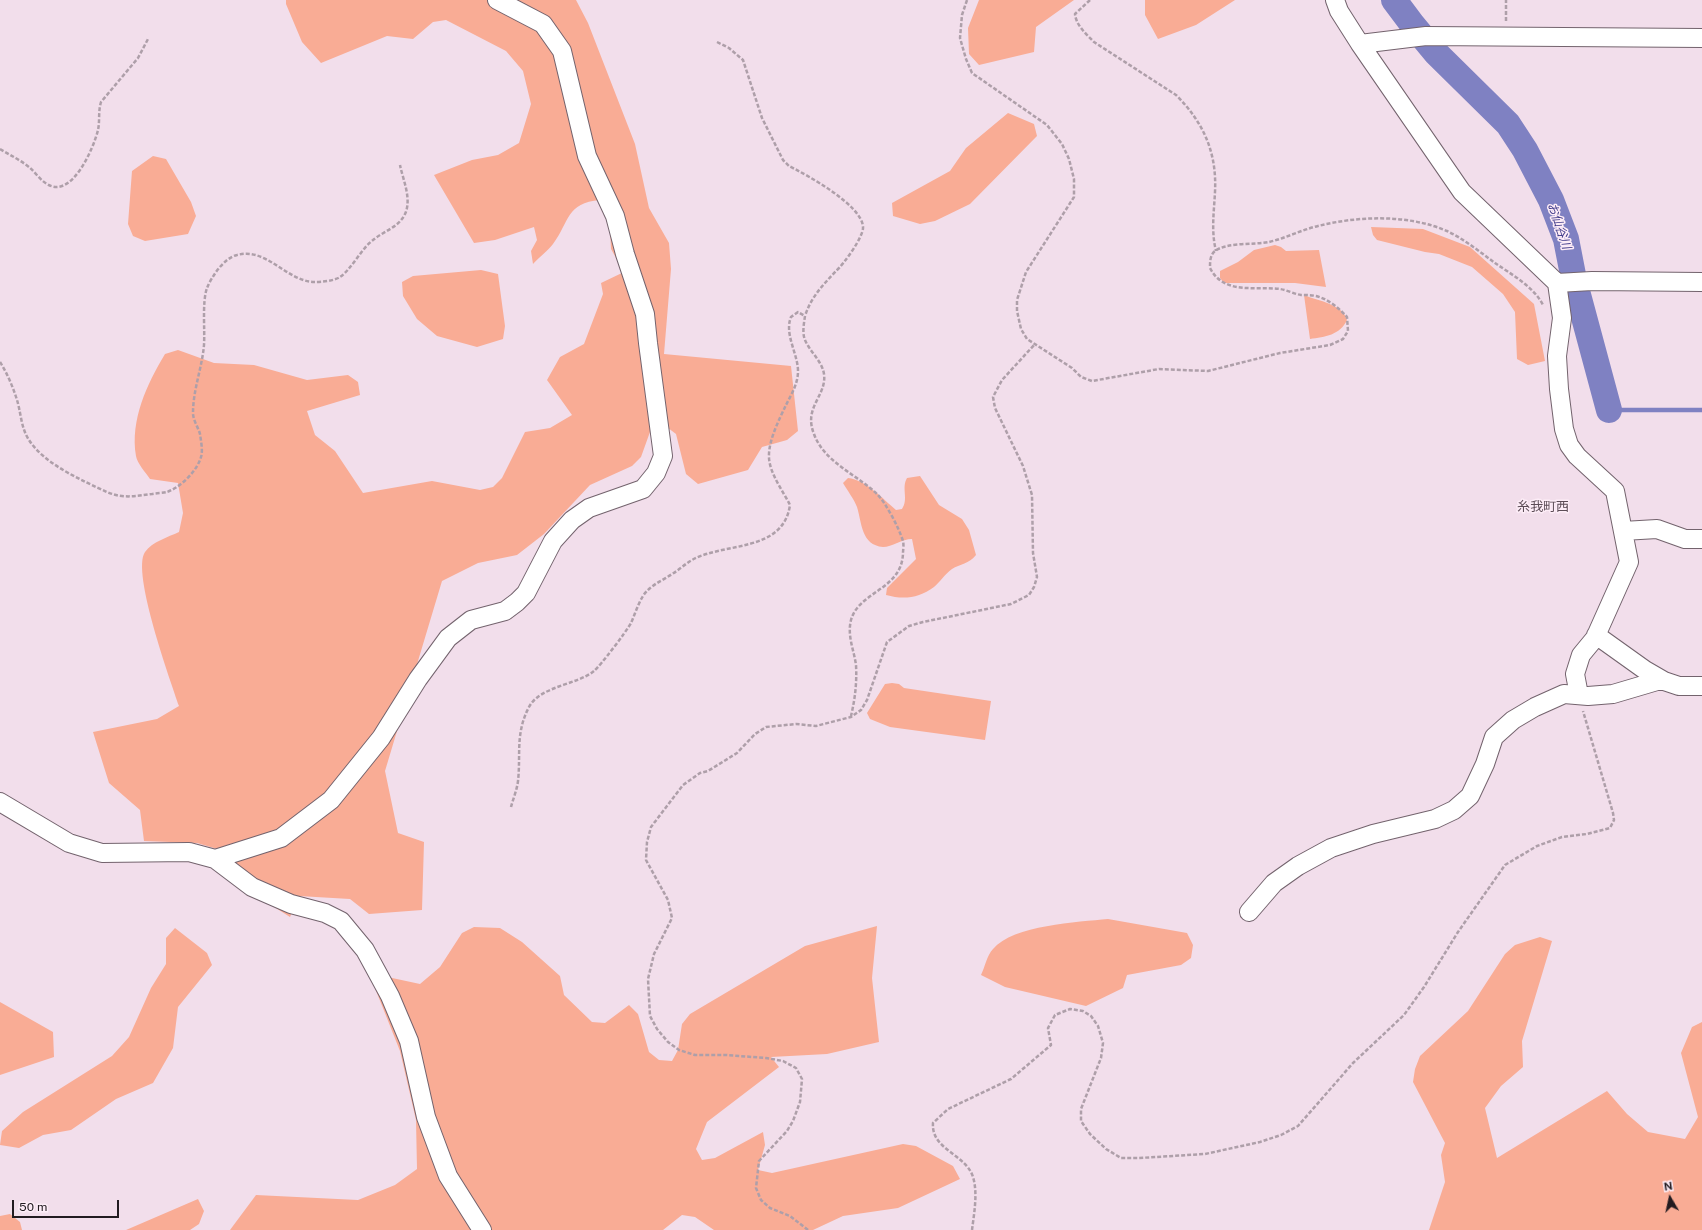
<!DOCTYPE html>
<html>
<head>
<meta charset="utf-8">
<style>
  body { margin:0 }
  #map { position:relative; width:1702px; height:1230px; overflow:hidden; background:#f2deeb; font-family:"Public Sans",sans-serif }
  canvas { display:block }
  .north { position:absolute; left:1650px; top:1178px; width:40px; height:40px; -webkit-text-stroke:3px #fdedf7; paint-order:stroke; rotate:351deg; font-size:11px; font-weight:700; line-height:16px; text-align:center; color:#221b20 }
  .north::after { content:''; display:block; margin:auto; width:14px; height:18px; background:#221b20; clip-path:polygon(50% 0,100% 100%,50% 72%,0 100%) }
  .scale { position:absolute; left:12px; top:1200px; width:107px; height:18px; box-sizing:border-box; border:2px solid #221b20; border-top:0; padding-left:5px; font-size:12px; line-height:14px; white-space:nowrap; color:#221b20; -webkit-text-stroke:3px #fdedf7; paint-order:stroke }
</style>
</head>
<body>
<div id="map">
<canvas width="1702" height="1230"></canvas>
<div class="north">N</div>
<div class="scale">50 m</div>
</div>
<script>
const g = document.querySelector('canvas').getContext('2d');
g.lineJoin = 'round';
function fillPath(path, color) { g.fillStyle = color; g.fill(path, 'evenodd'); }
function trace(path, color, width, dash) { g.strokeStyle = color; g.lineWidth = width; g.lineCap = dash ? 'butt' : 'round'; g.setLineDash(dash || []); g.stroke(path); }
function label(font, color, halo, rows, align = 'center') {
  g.font = font + ' "Public Sans","Noto Sans JP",sans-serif'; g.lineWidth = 3; g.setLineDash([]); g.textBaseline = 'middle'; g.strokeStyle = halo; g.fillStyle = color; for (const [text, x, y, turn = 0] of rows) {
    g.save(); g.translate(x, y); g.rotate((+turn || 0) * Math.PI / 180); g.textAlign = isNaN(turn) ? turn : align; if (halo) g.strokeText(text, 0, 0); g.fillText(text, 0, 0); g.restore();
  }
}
const green = new Path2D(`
  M286,0H576L588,23L635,144L649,208L669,243L671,269L664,354L791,366L798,431L787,440L762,447L748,470L698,484L686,474L676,434L655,418L641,457L632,466L590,485L544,534L517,555L478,563L442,581L385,771L398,833L424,842L422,910L369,914L350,899L299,896L290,917L255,895L243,870L224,851L197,843L144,841L140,810L109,783L93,732L157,719L179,706C171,682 131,572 145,552C152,542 168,537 179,532L183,513L178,483L150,479C146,473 137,463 136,456C130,420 147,384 165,354L178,350L214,363L254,365L307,380L348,375L358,382L360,395L307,411L315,435L335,451L363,493L432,481L480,490L493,487L502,478L525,432L550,428L572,415L547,380L560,357L584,344L603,294L601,283L624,272L611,249L609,210L600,200C566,203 570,221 553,244C548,251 539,257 533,264L531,251L537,240L534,227L495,240L474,243L434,175L472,160L498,155L519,143L531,104L523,71L506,51L446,20L433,22L413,39L387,36L321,63L302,42L286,4Z
  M979,0H1074L1036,27L1034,52L979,65L969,54L968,28Z
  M1145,0H1235L1196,25L1158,39L1145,15Z
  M1008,113L1034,124L1037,136L970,204L935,221L920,224L893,216L892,203L950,171L966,148Z
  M153,156L166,159L191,202L196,216L188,234L145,241L133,236L128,224L132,171Z
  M1371,227L1423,229L1470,247L1534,304L1545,361L1528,365L1517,359L1515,312L1503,294L1472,267L1439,254L1425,252L1377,240L1373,235Z
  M1275,245L1281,247L1286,251L1319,250L1326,287L1295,283H1224L1220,278V271L1238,262L1254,250Z
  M481,270L498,274L505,326L503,339L477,347L437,336L417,319L403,296L402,282L413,276Z
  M1304,295C1318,301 1343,304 1347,320C1340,335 1325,337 1310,339Z
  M920,476L939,505L962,519L969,530L976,555C969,564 960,564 952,569C945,574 940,582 934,587C919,598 904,600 886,595L887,588L916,559L912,539C902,539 892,547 883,547C861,545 862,523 857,507C854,499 847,490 843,483L848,478C866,480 883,499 896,510L902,509C909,499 901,488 907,478Z
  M892,683L899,684L904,688L991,701L985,740L890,727L870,719L867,713L885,684Z
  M1108,919L1187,933L1193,945L1191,958L1181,965L1127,975L1123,988L1086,1006L1005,987L981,975C985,967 987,955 993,949C1013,925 1078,922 1108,919Z
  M877,926L872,978L879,1042L827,1054L771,1057L779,1067L707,1122L696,1149L702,1160L715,1158L763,1132L765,1145L758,1170L772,1173L903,1144L916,1146L953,1166L960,1179L898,1208L843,1216L813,1230H714L695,1217L682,1215L663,1230H230L256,1195L358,1200L395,1185L417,1169L416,1120L400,1051L369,973L420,984L440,967L462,933L474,927L500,928L522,942L560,976L564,995L592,1022L605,1023L629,1005L638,1014L649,1052L659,1060L672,1061L678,1050L682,1024L690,1014L805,946Z
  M175,928L207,953L212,965L178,1007L173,1048L153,1083L116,1099L71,1130L43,1135L19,1148L0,1145L2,1131L23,1112L112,1056L129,1037L151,988L166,964V938Z
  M1540,937L1552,941L1522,1041L1523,1067L1501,1086L1485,1108L1497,1158L1607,1091L1627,1114L1648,1132L1685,1139L1698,1117L1681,1053L1692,1027L1702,1022V1230H1429L1445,1182L1441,1155L1445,1143L1413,1082L1415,1069L1420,1056L1468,1011L1505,954L1515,945Z
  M0,1002L53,1032L54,1057L0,1075Z
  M198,1199L204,1211L199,1224L190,1230H126Z
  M10,1214L20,1222L22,1230H0V1216Z`);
const stream = new Path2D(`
  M1609,410H1702`);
const river = new Path2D(`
  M1394,0L1412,24L1436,53L1508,124L1525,150L1551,200L1566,239L1574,280L1609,410`);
const path = new Path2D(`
  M967,0L962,15L960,38L966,59L972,73L1047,125L1062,144L1069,159L1074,179V197L1026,272L1017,300V311L1021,329L1027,339L1072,368L1081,377L1092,381L1159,369L1208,371L1280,353L1330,345L1343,339L1348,331L1347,317C1339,308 1328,299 1316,296C1311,295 1306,295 1301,295C1294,294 1287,290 1280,289C1254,286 1224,295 1210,268C1210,262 1210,255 1215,251C1227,242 1254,245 1269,242C1286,238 1301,230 1318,226C1358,216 1408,214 1447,231C1464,239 1480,252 1495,263C1511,274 1534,287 1543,305
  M1090,0L1075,14C1076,25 1086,34 1094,42L1176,95C1204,123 1217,153 1215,192C1214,212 1211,231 1216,251
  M1506,21V0
  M717,42L729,48L743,60L762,118L783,160L789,166C807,175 862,205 863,227C864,236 844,264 836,271C823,285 811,297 805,316
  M0,149C10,155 20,160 29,167C35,172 40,180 47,184C72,200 94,147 98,130C100,121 98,112 101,102L138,58L148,39
  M0,362C7,373 13,387 17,400C21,413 21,428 29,440C44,464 83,481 107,492C123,499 136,496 152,494C157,493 163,493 167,492C181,487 197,471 201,457C203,451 201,441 200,434C198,427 193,420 193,413C193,390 202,368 204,345C205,329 202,302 207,288C212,276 224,258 237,255C267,247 286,281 314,282C321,282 334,281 340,277C351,270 361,249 373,240C384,231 399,227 405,214C412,199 403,180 400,165
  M511,807C513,799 517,790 518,781C521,754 515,734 529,707C540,686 577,685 594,671C601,665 626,632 631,623C635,614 638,604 643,596C650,585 662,581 672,574C679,570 685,564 692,560C724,542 783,553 790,505C783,491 770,474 769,458C768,441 779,420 786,405C791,395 798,384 798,371C798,354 784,334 791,317L798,312L805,316C804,323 802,333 805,340C810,352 822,361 824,374C827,396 803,407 814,434C824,462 856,474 877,494C886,503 899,528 903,541C904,545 903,550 903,553C902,590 859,591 851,620C847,636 854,650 856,665C857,683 855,699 851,716
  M808,1230L790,1216L770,1208L761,1200L756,1188L759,1161L787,1131L793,1121L800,1102L802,1079L796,1068L783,1061L766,1058L726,1055H695L679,1050L668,1042L657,1029L650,1016L648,979L654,954L672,918L668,900L646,860L647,842L651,827L683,785L700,773L708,771L737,753L755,734L766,727L796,724L816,726L851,717L861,710L867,700L887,642L909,626L923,622L1011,604L1029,595L1034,587L1037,577L1033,553L1032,495L1023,466L995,408L993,397L1002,380L1035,344
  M972,1230C974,1214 978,1193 973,1177C966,1154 931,1150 933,1123L948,1109L1011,1079L1051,1045L1048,1028L1055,1015L1070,1009L1083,1011L1091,1016L1098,1026L1103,1043L1101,1058L1081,1109V1121L1090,1134L1106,1149L1121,1158H1139L1205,1154L1260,1142L1281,1135L1298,1126L1353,1063L1404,1015L1424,987L1458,932L1505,865L1537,846L1562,837L1587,834L1610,828L1614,820L1613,813L1583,711`);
const minor = new Path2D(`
  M1335,0L1339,11L1360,44L1462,192L1557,283L1562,318L1557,356L1559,389L1564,429L1569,445L1577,456L1615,491L1629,562L1595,638L1581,655L1575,674L1579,695
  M1360,44L1426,36L1702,38
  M1557,283L1592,281L1702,282
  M1623,531L1657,529L1685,539H1702
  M1596,635L1645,670L1664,681
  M0,802L69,843L102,853L189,852L215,859L252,887L291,904L325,913L341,921L365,950L390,996L409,1041L426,1117L448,1176L482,1230
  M215,859L281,838L331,800L381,738L418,679L448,638L471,620L505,611L517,602L526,593L553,541L572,520L589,508L643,489L656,473L663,456L648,343L645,314L625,254L615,216L587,156L562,51L543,24L497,0
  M1249,912L1274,883L1298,866L1331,848L1373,834L1435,819L1454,810L1470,796L1485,764L1494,737L1513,720L1535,707L1564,694L1588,696L1613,694L1657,681H1664L1679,686H1702`);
const waterNames = [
  ["お仙谷川",1559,226,71]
];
const quarterNames = [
  ["糸我町西",1543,507]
];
fillPath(green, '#f9ac95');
trace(stream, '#7f81c2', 4.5);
trace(river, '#7f81c2', 26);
trace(minor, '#73636d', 20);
trace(path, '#ae9fa9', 2.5, [4, 2]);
trace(minor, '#fff', 18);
label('italic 12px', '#3f3a89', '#fdedf7', waterNames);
label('13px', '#5c4c56', '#fdedf7', quarterNames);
</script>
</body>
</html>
